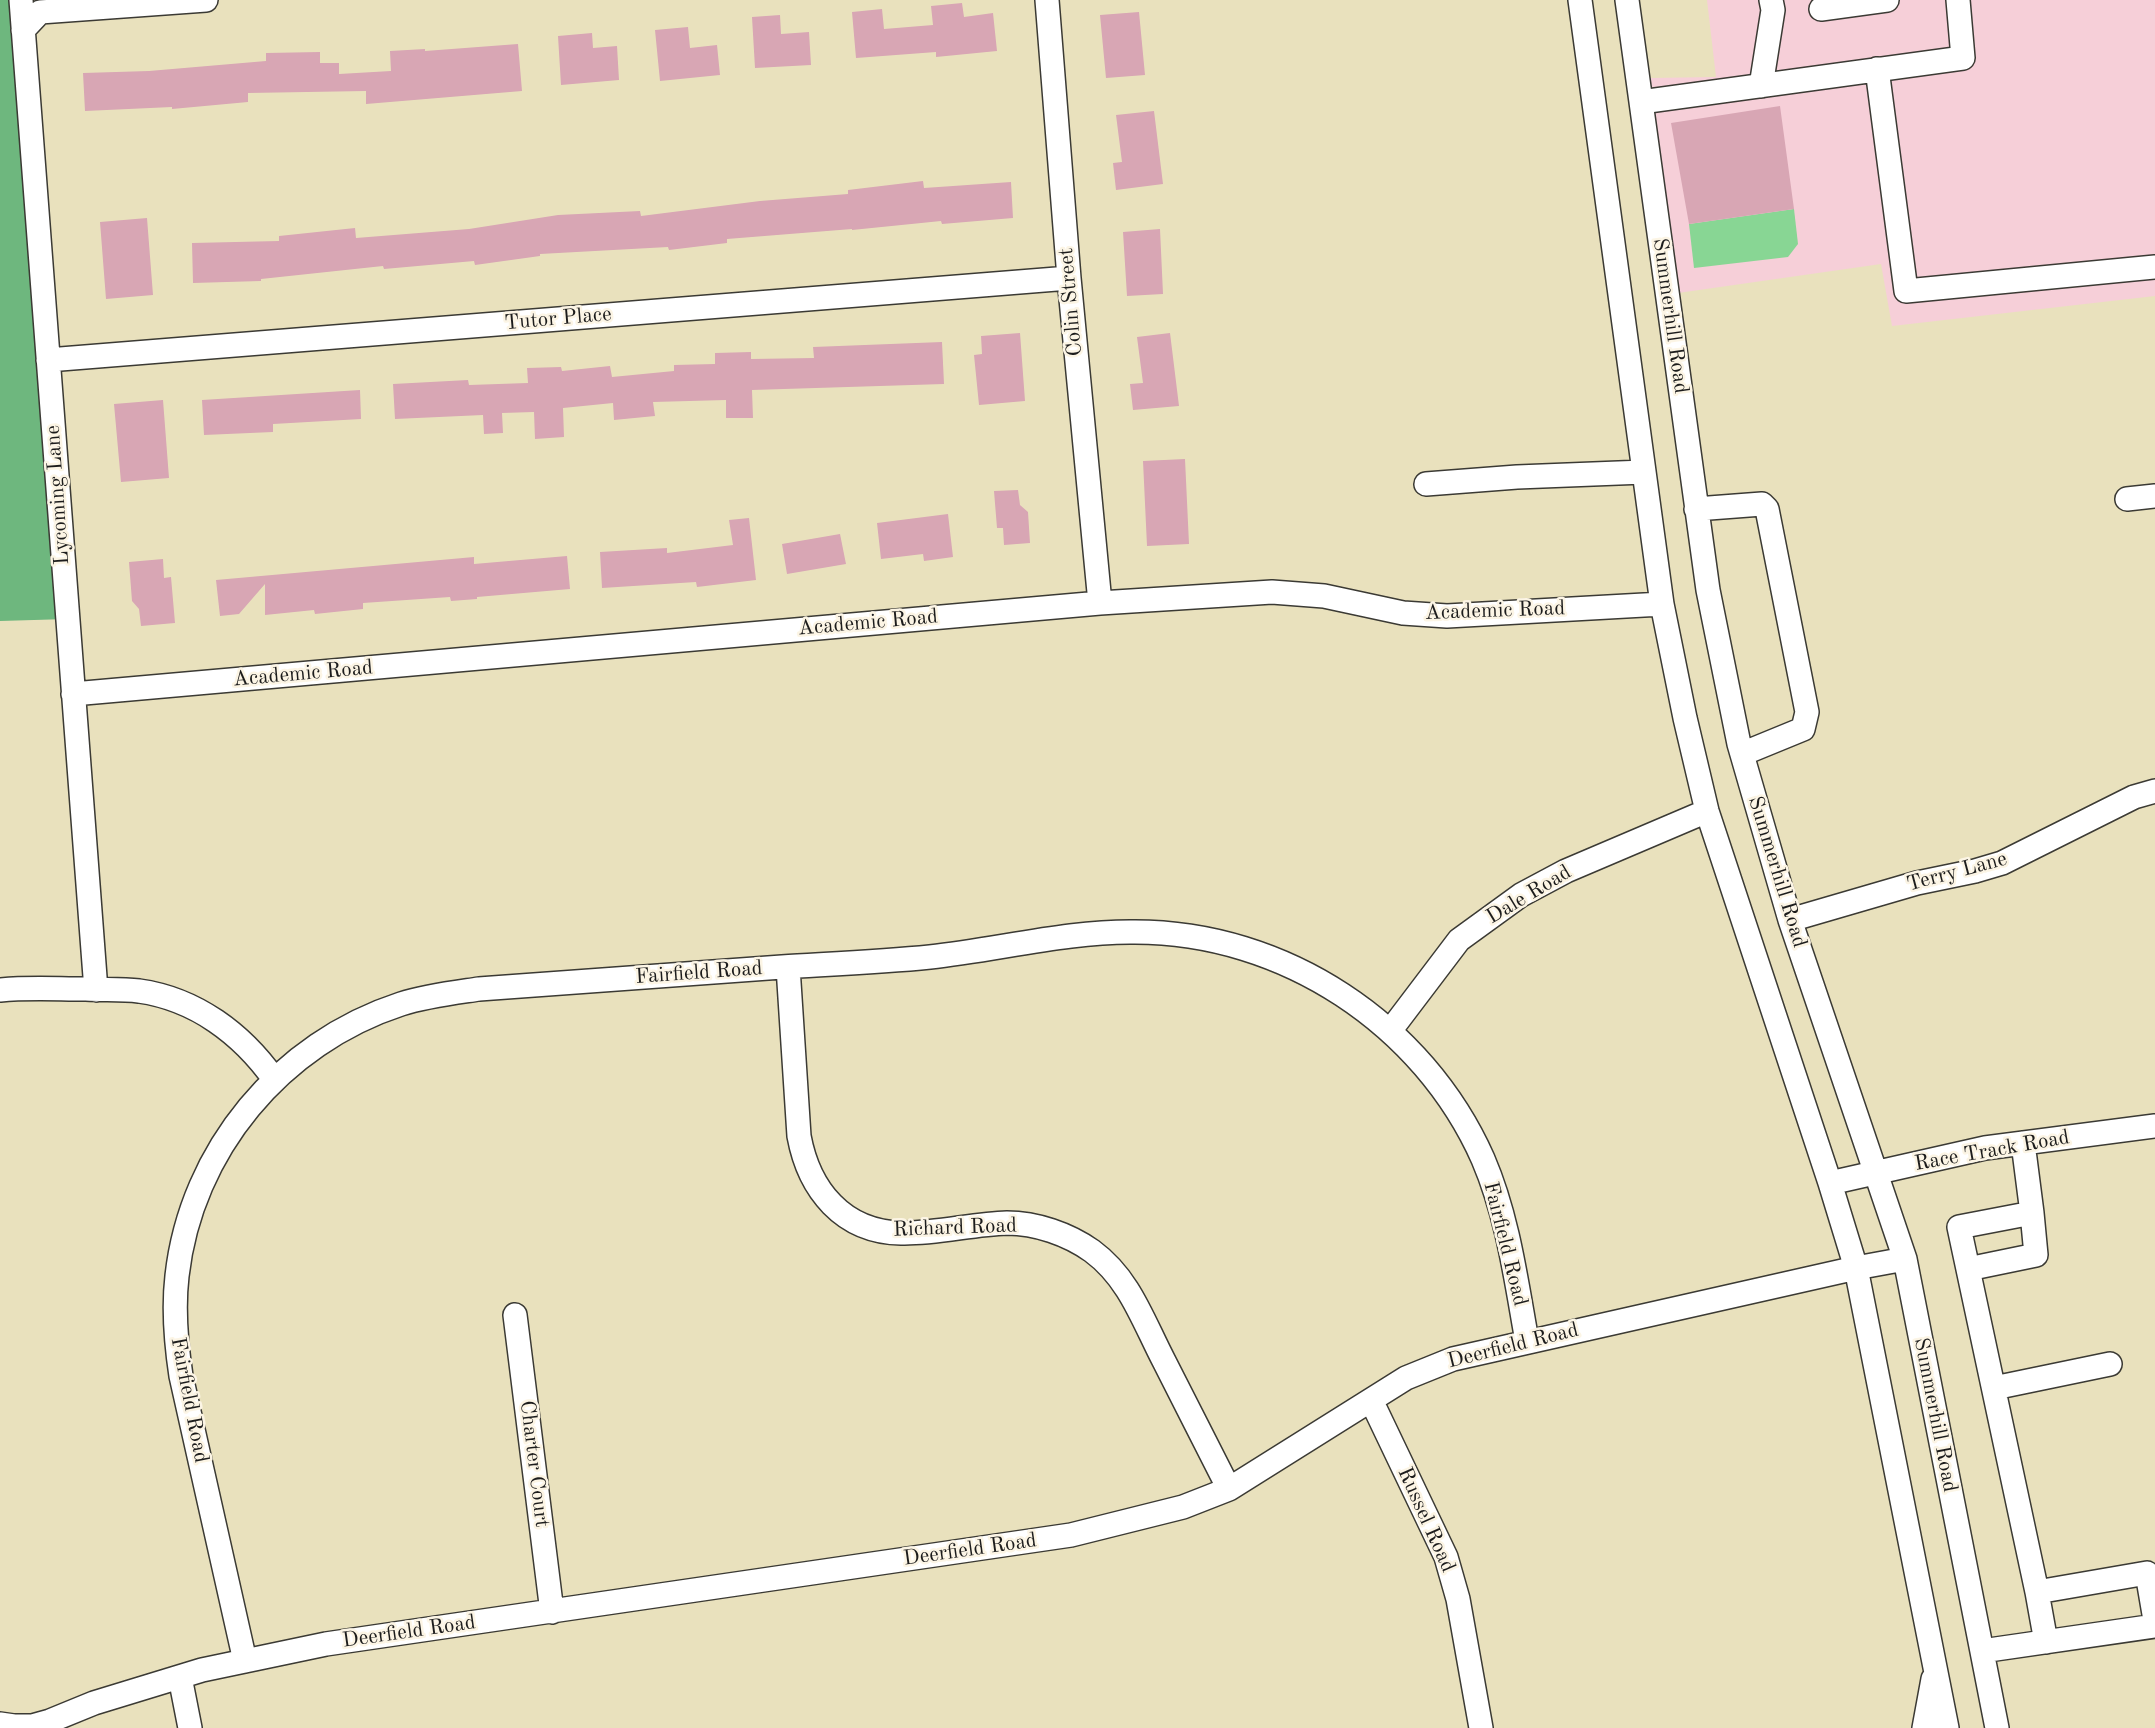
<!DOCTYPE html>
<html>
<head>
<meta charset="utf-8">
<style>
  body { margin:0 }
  canvas { display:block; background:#e9e1bd }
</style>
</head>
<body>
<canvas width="2155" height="1728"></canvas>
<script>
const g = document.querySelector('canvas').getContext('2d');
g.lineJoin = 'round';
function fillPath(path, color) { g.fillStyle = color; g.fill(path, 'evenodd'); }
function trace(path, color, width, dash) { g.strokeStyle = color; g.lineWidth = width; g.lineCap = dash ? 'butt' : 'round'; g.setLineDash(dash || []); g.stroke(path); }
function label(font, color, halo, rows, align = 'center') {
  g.font = font + ' "Old Standard TT",serif'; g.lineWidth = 5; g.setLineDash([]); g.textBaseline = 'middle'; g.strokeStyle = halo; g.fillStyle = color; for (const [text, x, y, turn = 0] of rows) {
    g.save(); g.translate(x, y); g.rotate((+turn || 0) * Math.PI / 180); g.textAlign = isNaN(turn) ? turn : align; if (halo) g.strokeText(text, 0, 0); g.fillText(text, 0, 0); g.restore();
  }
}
const built = new Path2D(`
  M1707,0H2155V296L1892,326L1881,264L1678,293L1650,78L1716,77Z`);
const green = new Path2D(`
  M1794,209L1798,244L1788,257L1694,268L1689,224Z`);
const forest = new Path2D(`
  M0,0H22L68,619L0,621Z`);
const building = new Path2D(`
  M962,3L964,17L993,13L997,51L936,57V52L856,58L852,12L882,9L884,29L933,25L931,6Z
  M1139,12L1145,75L1106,78L1100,15Z
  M780,15L781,34L809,32L811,65L755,68L752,17Z
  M688,27L690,48L717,45L720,75L660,81L655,30Z
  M592,33L593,48L617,46L619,80L561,85L558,36Z
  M518,44L522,91L366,104V91L248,93V102L172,109V107L85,111L83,73L149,71L266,61V53L320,52V63H339V74L391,71L390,51L425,49V51Z
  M1780,106L1794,209L1689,224L1671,123Z
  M1154,111L1163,184L1116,190L1113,163L1122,162L1116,115Z
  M923,181L924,188L1011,182L1013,218L942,224L941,221L852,230V229L727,239V243L669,250L668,247L540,254V256L475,265L474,261L384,269L383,266L261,279V281L193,283L192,243L279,241V236L355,228L356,238L469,229L558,215L640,211L641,216L760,201L848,194V190Z
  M147,218L153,295L106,299L100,222Z
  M1160,229L1163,294L1127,296L1123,232Z
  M1020,333L1025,401L979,405L974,355L982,354L981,336Z
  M1170,333L1179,406L1133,410L1130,384L1143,383L1137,337Z
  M942,342L944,384L752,390L753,418H726V400L653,402L655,416L614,420L613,403L563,408L564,437L535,439L534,412L502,413L503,433L484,434L483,415L395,419L393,384L468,380L469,385L528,383L527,368L561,367L562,371L610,366L612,377L674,371V365L715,364V353L751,352V359L814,358L813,347Z
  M360,390L361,419L273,424V432L204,435L202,400Z
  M163,400L169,478L121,482L114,404Z
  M1185,459L1189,544L1147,546L1143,461Z
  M1018,490L1020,505L1028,512L1030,543L1004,545L1003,528H997L994,491Z
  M948,514L953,557L924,561L923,554L881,559L877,523Z
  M749,518L756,580L697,587L696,582L602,588L600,552L667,548V553L733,545L729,520Z
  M840,534L846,564L787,574L782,544Z
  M567,556L570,589L477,597V599L451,601L450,597L363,603V609L315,614L314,610L265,615V584L239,614L220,616L216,580L474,557V564Z
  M163,559L164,578L171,577L175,623L141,626L139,609L132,601L129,562Z`);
const minor = new Path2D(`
  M21,0L96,990
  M1047,0L1069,278L1100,603
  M1580,0L1662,604L1685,718L1707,811L1830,1183L1856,1268L1947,1728
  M1627,0L1708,590L1739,744L1790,920L1905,1259L1997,1728
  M1821,9L1887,0
  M23,30L40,12L206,0
  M1877,69L1906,291L2155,267
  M1761,86L1773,10L1771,0
  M1641,102L1963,58L1958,0
  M48,360L1069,278
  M1426,484L1517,477L1644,472
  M2127,499L2155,496
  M1696,509L1762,504L1767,509L1807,712L1803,729L1742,754
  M73,694L1100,603L1272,592L1324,596L1403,613L1447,616L1662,604
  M1790,920L1917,883L1975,871L2002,863L2134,797L2155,791
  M788,967L799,1136C809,1190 843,1232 901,1233C936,1234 972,1224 1007,1223C1036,1223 1068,1234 1092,1251C1130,1279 1143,1321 1164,1361C1186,1404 1207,1446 1229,1489
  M0,990C29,987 57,989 86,989C104,990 121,989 139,991C196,999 242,1034 274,1079
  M1390,1031L1459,940L1521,895L1566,871L1707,811
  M2023,1143L2032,1213L1959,1227L2037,1592L2147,1573L2155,1620
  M1830,1183L1985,1148L2155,1126
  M1968,1269L2036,1255L2032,1213
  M515,1315L552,1612
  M1994,1388L2110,1364
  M1371,1400L1446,1557L1458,1599L1481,1728
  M2037,1592L2046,1642
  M1982,1651L2155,1626
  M245,1661L181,1376C176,1343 173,1310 177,1276C191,1150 281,1043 401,1004C426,996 452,993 479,989C580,982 681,975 782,967C831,964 881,962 930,957C997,950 1068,931 1135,932C1284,932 1423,1024 1483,1159C1508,1217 1516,1280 1527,1341
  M180,1677L190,1728
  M0,1724L14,1726H32L50,1721L94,1703L202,1670L326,1644L1071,1535L1183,1507L1229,1489L1406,1378L1453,1359L1856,1268L1905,1259
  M1924,1728L1933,1679`);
const streetNames = [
  ["Colin Street",1071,302,-95],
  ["Summerhill Road",1670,316,82],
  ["Tutor Place",558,319,-5],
  ["Lycoming Lane",58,495,-94],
  ["Academic Road",1495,611,-2],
  ["Academic Road",868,623,-5],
  ["Academic Road",303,674,-5],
  ["Summerhill Road",1777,872,73],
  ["Terry Lane",1957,872,-15],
  ["Dale Road",1529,895,-31],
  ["Fairfield Road",699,973,-4],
  ["Race Track Road",1992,1151,-10],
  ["Richard Road",955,1228,-2],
  ["Fairfield Road",1505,1244,76],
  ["Deerfield Road",1513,1346,-14],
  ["Fairfield Road",189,1400,79],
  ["Summerhill Road",1935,1415,79],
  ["Charter Court",534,1464,83],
  ["Russel Road",1426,1520,66],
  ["Deerfield Road",970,1550,-8],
  ["Deerfield Road",409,1632,-8]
];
fillPath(built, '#f6cfd8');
fillPath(green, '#88d694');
fillPath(forest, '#6eb77e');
fillPath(building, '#d8a6b4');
trace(minor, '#3b3a34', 26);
trace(minor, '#fff', 23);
label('21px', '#1c1c1c', '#fcf5e5', streetNames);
</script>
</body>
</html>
